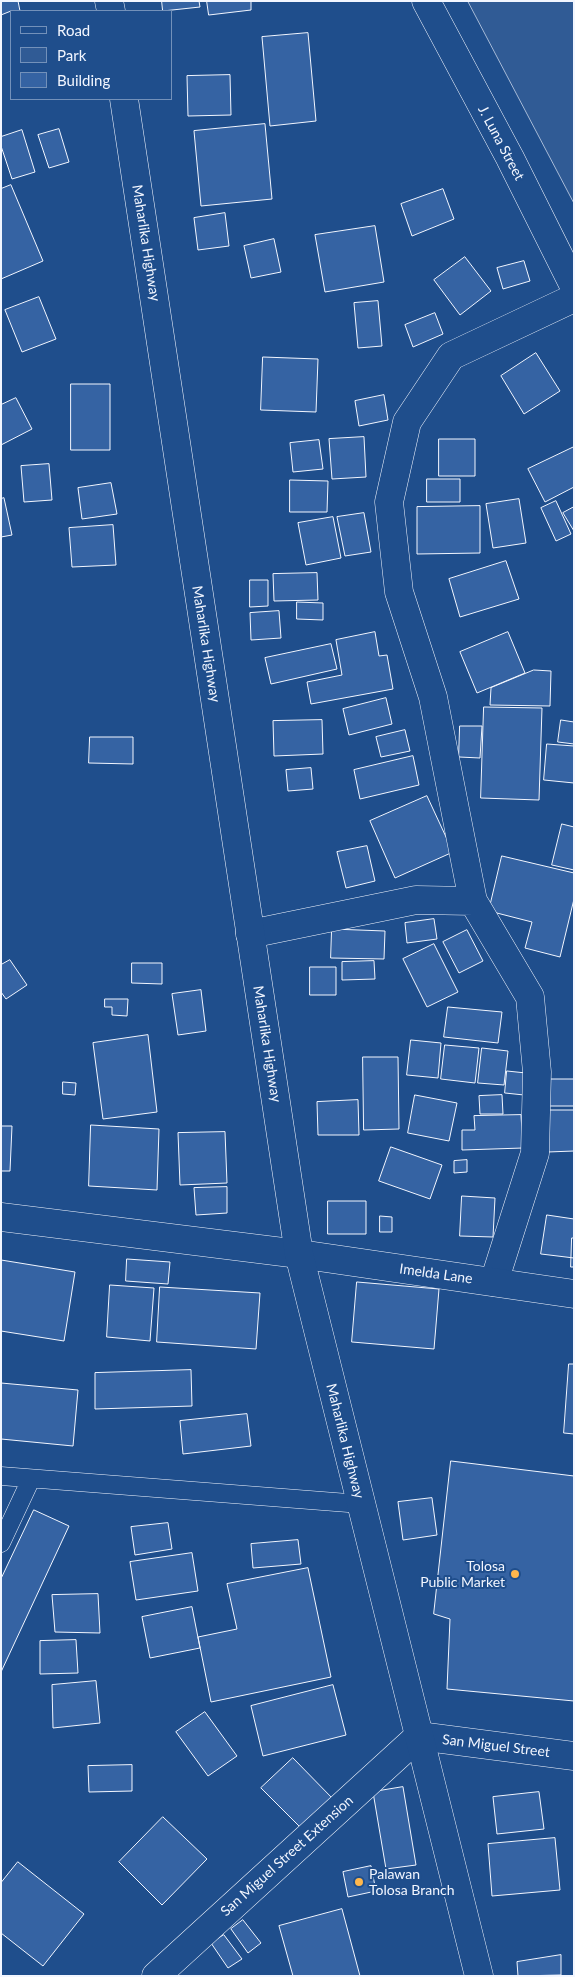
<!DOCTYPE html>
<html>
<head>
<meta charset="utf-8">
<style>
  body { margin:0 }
  #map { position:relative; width:575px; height:1977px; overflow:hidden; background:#1f4e8c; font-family:Lato,sans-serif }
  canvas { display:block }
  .frame { position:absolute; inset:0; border:2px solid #f2f6ff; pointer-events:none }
  .legend { position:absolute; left:10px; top:10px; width:162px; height:90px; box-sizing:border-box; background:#1f4e8c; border:1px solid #7391ba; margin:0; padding:6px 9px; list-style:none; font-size:15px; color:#f2f6ff }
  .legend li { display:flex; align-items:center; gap:10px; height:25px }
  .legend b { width:25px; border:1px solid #7391ba }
</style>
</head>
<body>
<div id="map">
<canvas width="575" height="1977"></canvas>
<div class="frame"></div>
<ul class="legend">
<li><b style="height:6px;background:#1f4e8c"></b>Road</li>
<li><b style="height:14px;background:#305b95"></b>Park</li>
<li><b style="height:14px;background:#3563a3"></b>Building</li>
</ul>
</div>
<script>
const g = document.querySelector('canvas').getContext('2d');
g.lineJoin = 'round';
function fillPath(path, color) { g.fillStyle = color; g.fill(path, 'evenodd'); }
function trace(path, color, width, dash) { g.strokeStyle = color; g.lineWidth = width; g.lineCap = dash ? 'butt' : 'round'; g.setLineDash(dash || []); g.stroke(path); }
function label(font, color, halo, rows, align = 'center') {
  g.font = font + ' Lato,sans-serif'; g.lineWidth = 4; g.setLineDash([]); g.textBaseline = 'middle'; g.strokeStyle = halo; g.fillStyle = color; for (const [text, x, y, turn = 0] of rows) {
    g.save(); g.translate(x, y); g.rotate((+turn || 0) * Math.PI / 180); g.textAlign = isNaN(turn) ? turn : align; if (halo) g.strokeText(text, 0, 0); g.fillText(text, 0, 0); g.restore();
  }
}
const green = new Path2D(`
  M468,1H574V203Z`);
const building = new Path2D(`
  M1,1H18L20,11H11L1,15Z
  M162,1H199L200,7L163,11Z
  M207,1H251V10L209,15Z
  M308,33L316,121L270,126L262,37Z
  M230,75L231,115L188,116L187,76Z
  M265,124L272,199L201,206L194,131Z
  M59,129L69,162L49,168L38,135Z
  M22,130L35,172L12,179L1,146V137Z
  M11,185L43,261L1,279V189Z
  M443,189L454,219L412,236L401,204Z
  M225,213L229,246L198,250L194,218Z
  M375,226L384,282L325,292L315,235Z
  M274,239L281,272L251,278L244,246Z
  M465,257L491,291L460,315L434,280Z
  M524,261L530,281L503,289L497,268Z
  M39,297L56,339L22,352L5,310Z
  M378,301L382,346L358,348L354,303Z
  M435,313L443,334L413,347L405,325Z
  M536,353L560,391L524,414L501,376Z
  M263,357L318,359L316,412L261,410Z
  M71,384H110V450H71Z
  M384,395L388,420L359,426L355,401Z
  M16,398L32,429L1,445V405Z
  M364,437L366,477L332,479L329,439Z
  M439,439H475V476H439Z
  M319,440L323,469L293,472L290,443Z
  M574,447V487L545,502L528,469Z
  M49,464L52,500L24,502L21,466Z
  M427,479H460V502H427Z
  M290,480L328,481L327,512H290Z
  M111,483L117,514L82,519L78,488Z
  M4,498L12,535L1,537V499Z
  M519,499L526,543L493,548L486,504Z
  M556,501L571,534L556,541L541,508Z
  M480,506V553L417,554V507Z
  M574,507V531L563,513Z
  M364,513L371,552L345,556L337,517Z
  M333,517L341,558L306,565L298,523Z
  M113,525L116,565L72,567L69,528Z
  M506,561L519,599L460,617L449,579Z
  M317,573L318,600L274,601L273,574Z
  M250,580H268V606L250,607Z
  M297,602L323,603V620L297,619Z
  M279,611L281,638L251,640L250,613Z
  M375,632L379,656L387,655L393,689L311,704L307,682L342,675L336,640Z
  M508,632L525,673L477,693L460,652Z
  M331,644L337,669L271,684L265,658Z
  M534,670L551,671L550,706L490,705L491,688Z
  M386,698L392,724L349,735L343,709Z
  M484,707L542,708L539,800L481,798Z
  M322,720L323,754L274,756L273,721Z
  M561,720L574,722V744L558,742Z
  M460,726H482L480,758L459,757Z
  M405,730L410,751L381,757L376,737Z
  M90,737H133V764L89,763Z
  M547,744L574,746V783L544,780Z
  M413,756L419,785L360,799L354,770Z
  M311,768L313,789L288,791L286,770Z
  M427,796L453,852L395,878L370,821Z
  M562,824L574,827V870L552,865Z
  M367,846L375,881L346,888L337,852Z
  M502,856L574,873V899L560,957L525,948L532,922L489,911Z
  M434,919L437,939L407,943L405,923Z
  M332,929L385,931L384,959L331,958Z
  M467,930L483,961L459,973L443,942Z
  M434,944L458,992L427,1007L403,959Z
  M10,960L27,985L6,999L1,992V965Z
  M374,961L375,979L342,980V962Z
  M132,963H162V984L132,983Z
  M310,967H336V995H310Z
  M201,990L206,1031L178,1035L172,994Z
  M105,999H128L127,1016L112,1015V1007H105Z
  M448,1007L502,1012L498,1043L444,1037Z
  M148,1035L157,1112L103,1119L93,1043Z
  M411,1040L441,1043L438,1078L407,1075Z
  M445,1045L479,1048L475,1083L441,1079Z
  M482,1048L508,1051L504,1085L478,1083Z
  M363,1057H398L399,1129L364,1130Z
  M507,1071L526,1073L524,1095L505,1093Z
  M548,1079H574V1106H548Z
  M63,1082L76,1083L75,1095L63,1094Z
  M415,1095L457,1103L449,1141L408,1133Z
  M502,1095L503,1114H480L479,1096Z
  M358,1100L359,1135H318L317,1102Z
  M547,1110H574V1151L548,1152Z
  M521,1115L523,1148L462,1150V1130H475L474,1116Z
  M91,1125L159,1129L157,1190L89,1186Z
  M1,1126H12L10,1171H1Z
  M225,1132L227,1183L180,1185L178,1133Z
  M391,1147L442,1165L430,1199L379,1181Z
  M467,1160V1172L454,1173V1161Z
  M227,1187V1213L196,1215L194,1188Z
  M462,1196L495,1198L493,1237L460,1236Z
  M328,1201H366V1234H328Z
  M547,1215L574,1219V1258L541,1254Z
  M380,1216L392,1217V1232H380Z
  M572,1238H574V1267H571Z
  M127,1259L170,1262L168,1284L126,1281Z
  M1,1260L75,1272L64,1341L1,1331Z
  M357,1282L439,1289L434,1349L352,1342Z
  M110,1285L154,1288L150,1341L107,1337Z
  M160,1287L260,1293L256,1349L157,1342Z
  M569,1364H574V1434L564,1433Z
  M191,1370L192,1406L95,1409V1373Z
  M1,1383L78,1390L73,1446L1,1439Z
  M247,1414L251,1446L183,1454L180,1421Z
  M451,1461L574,1476V1701L447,1689L450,1619L434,1614Z
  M432,1498L437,1535L403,1540L398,1502Z
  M34,1510L69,1526L1,1672V1579Z
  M168,1523L172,1549L135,1555L131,1527Z
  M298,1540L301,1564L253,1568L251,1544Z
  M192,1553L198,1591L136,1600L130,1562Z
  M308,1568L331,1677L211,1702L198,1637L237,1629L227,1584Z
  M98,1594L100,1633L55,1632L52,1595Z
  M192,1607L200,1648L150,1658L142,1617Z
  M76,1640L78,1673L40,1674V1641Z
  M96,1681L100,1723L53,1728L52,1685Z
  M333,1685L346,1735L263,1756L251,1706Z
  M205,1712L237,1756L208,1776L176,1732Z
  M293,1758L334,1800L303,1830L261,1788Z
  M132,1765V1791L89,1792L88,1766Z
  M403,1787L416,1865L386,1869L373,1792Z
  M539,1792L544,1829L497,1834L493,1797Z
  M163,1817L207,1859L162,1905L119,1862Z
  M555,1838L560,1890L492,1896L488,1844Z
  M18,1862L84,1914L43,1966L1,1933V1883Z
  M371,1866L376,1891L348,1897L343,1872Z
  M342,1909L360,1976H293L279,1926Z
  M243,1920L261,1943L248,1953L231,1929Z
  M224,1935L242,1959L228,1968L211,1943Z
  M561,1955V1975L518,1976L517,1962Z`);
const lane = new Path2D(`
  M1,1476L361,1504
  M1,1543L31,1479`);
const street = new Path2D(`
  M426,1L510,158L574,286
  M473,901L433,697L399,592L389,502L407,422L451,356L574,298
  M250,934L416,900L473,901L530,997L537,1072L535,1153L494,1282
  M156,1976L419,1736L574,1756`);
const secondary = new Path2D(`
  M1,1217L299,1254L574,1294`);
const highway = new Path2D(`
  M109,1L111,11
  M124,99L299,1254L479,1976`);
const markers = [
  [515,1574,5,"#ffb74d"],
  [359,1882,5,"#ffb74d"]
];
const streetNames = [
  ["J. Luna Street",501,143,62],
  ["Maharlika Highway",146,243,81],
  ["Maharlika Highway",206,644,81],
  ["Maharlika Highway",267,1044,81],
  ["Imelda Lane",436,1274,8],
  ["Maharlika Highway",345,1441,76],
  ["San Miguel Street",496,1746,7],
  ["San Miguel Street Extension",287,1856,-42]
];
const poiNames = [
  ["Tolosa",505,1566],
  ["Public Market",505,1582],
  ["Palawan",369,1874,"left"],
  ["Tolosa Branch",369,1890,"left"]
];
fillPath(green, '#305b95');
trace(green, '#a8bbd7', 1);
fillPath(building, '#3563a3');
trace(building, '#f2f6ff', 1);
trace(lane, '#f2f6ff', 19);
trace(street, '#f2f6ff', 29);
trace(secondary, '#f2f6ff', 29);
trace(highway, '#f2f6ff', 29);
trace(lane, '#1f4e8c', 18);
trace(street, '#1f4e8c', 28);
trace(secondary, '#1f4e8c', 28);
trace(highway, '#1f4e8c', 28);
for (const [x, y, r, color] of markers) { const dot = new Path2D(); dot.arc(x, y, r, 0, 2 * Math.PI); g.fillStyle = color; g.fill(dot); trace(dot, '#1f4e8c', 2); }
label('14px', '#f2f6ff', '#1f4e8c', streetNames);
label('14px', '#f2f6ff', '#1f4e8c', poiNames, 'right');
</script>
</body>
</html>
